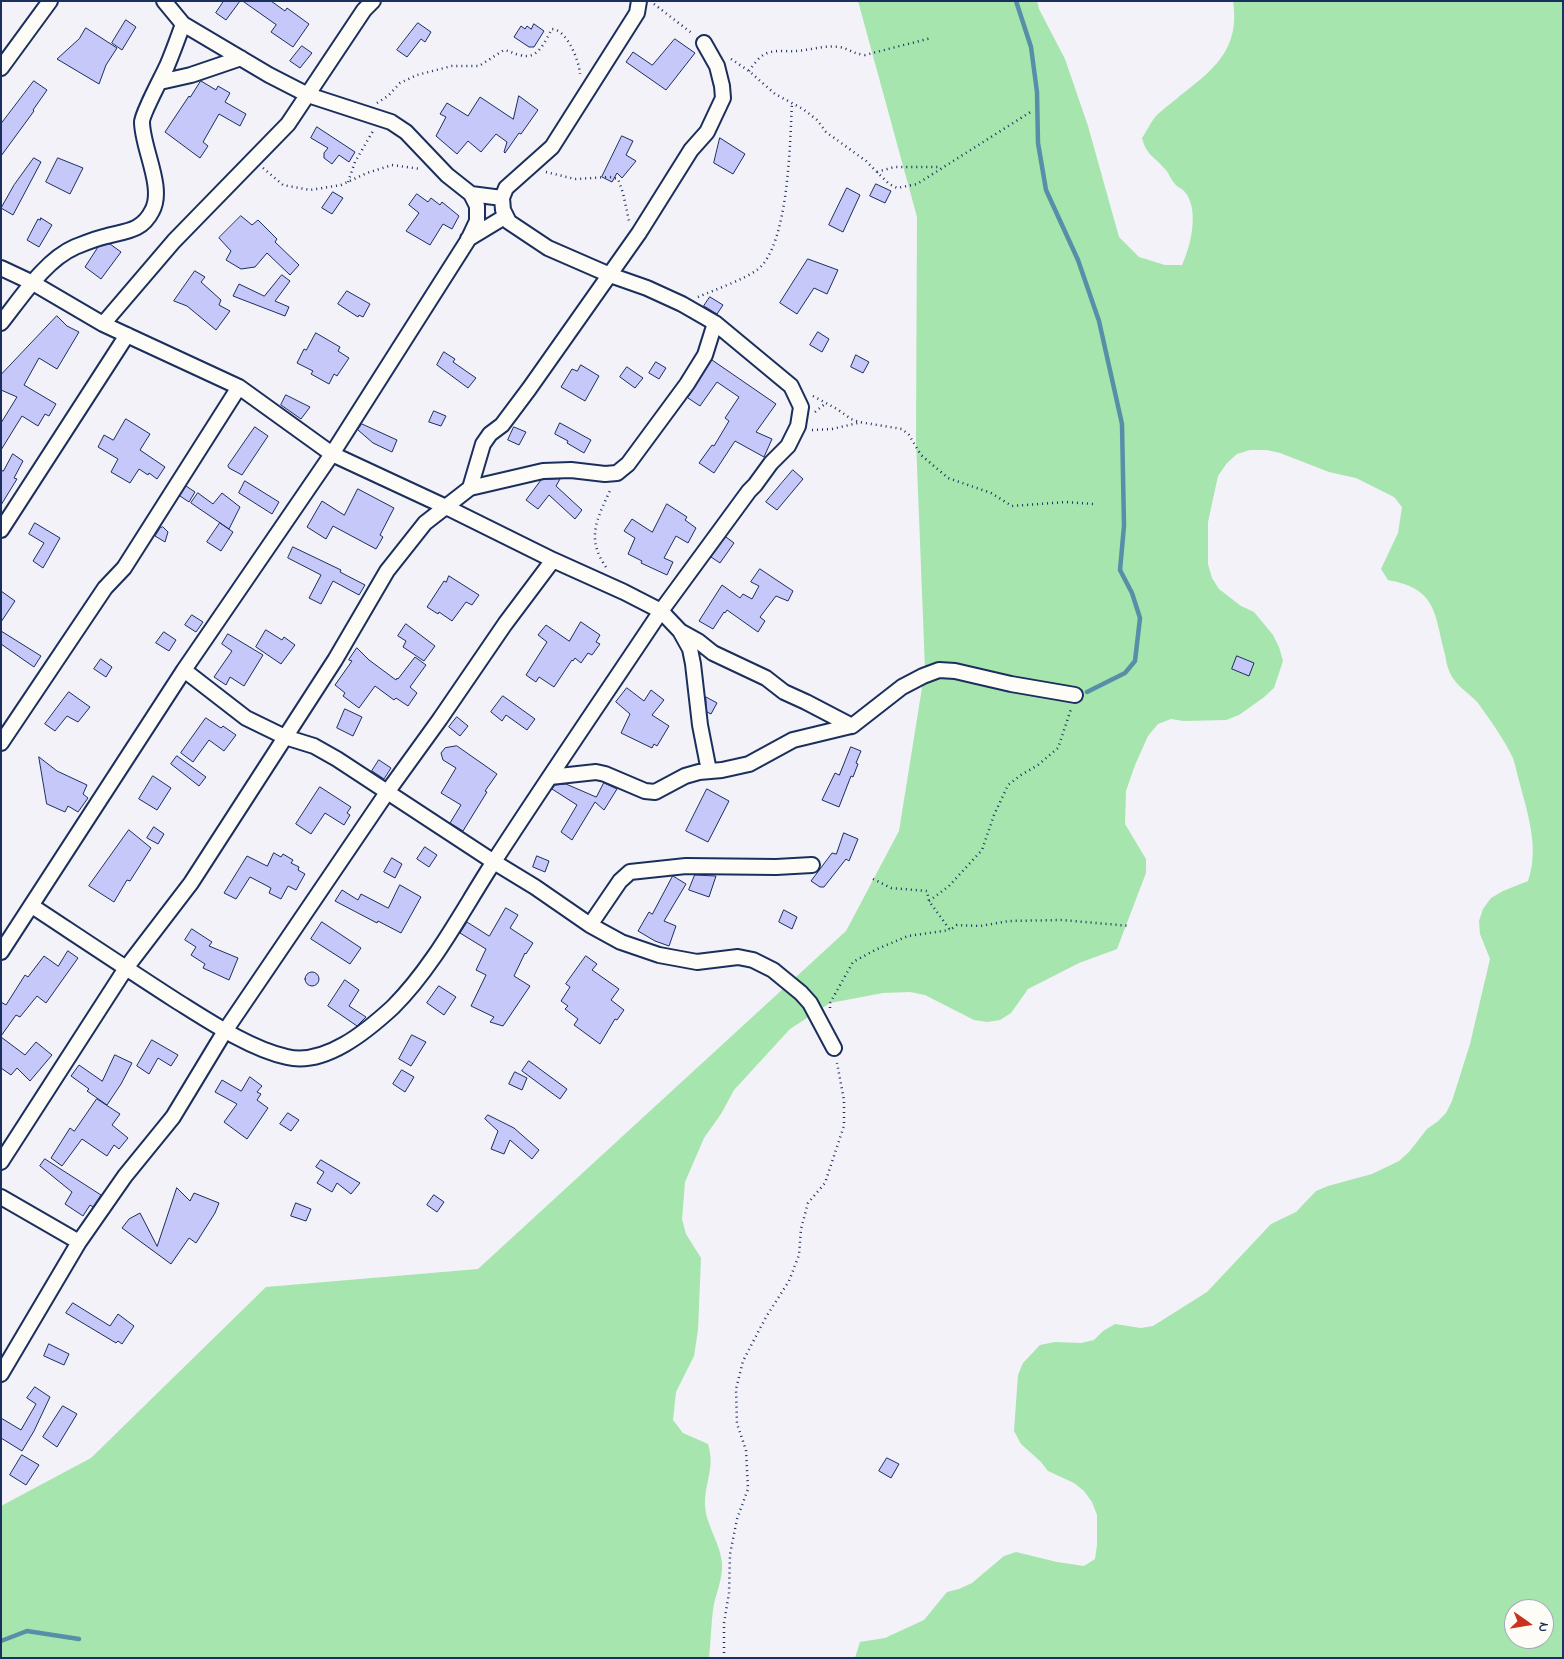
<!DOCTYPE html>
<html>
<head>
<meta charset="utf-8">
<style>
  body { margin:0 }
  #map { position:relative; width:1564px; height:1659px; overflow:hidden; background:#f2f2f8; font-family:"Indie Flower",sans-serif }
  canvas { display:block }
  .frame { position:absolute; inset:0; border:2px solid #1b2f5e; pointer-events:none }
  .north { position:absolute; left:1504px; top:1599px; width:50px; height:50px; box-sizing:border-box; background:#fdfcf7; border:1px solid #a3aaba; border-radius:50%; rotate:103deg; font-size:14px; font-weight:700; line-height:20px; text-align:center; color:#1b2f5e }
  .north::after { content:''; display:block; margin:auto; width:18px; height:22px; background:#c8321e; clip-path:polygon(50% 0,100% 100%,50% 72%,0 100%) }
</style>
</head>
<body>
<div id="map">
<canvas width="1564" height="1659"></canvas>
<div class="frame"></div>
<div class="north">N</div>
</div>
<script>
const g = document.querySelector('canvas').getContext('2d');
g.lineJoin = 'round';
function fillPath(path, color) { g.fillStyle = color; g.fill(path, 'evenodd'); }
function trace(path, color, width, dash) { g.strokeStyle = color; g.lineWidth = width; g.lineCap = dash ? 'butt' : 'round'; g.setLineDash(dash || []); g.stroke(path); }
const green = new Path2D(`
  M858,1H1037L1039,9L1065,59L1088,126L1119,237L1139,257L1165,265H1182C1191,246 1200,208 1184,191C1181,188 1177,187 1175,184C1170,179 1169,172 1164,168C1153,155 1147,156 1142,138C1147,131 1151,121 1157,115C1162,110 1169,105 1175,100C1210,72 1241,52 1233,1H1563V1658H855L860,1642L885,1638L924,1620L947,1592L959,1589L972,1583L1004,1556L1016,1552L1057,1562L1084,1566L1095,1559L1097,1545V1515L1092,1502L1084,1491L1074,1483L1048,1471L1040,1461L1021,1444L1014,1431L1018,1375L1023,1363L1040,1345L1055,1342L1081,1343L1094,1340L1103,1331L1115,1324L1141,1328L1153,1326L1207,1292L1271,1224L1296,1212L1316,1191L1328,1186L1372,1174L1399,1161L1409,1152L1427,1129L1437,1122L1446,1113L1452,1101L1470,1044L1490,959L1480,934L1479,921L1483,909L1491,898L1503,891L1528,881C1539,850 1529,818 1521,788C1518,778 1516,767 1513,758C1504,739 1490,720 1478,703C1469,693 1455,685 1450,673C1447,667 1446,660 1445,654C1434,612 1437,589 1388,580L1381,569L1398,533L1402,507L1394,497L1356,478L1329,472L1280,453L1267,450H1250L1237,454L1227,463L1218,476L1208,522V564L1212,578L1219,589L1241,606L1254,612L1273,635L1279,647L1283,661L1274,688L1263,698L1239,715L1226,720L1184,721L1171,719L1158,724L1148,736L1135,765L1126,791L1125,824L1146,859V873L1117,949L1079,963L1028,989L1011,1013L1000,1020L987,1022L974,1020L925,995L910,992L883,993L830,1003L790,1029L734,1090L721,1114L704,1138L685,1182L682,1219L686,1234L701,1258L698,1330L694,1356L676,1392L673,1420L683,1433L708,1444C715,1467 706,1479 705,1501C704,1523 720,1541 722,1563C723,1577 717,1591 714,1604C711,1621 711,1640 709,1658H1V1506L91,1458L266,1287L478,1269L846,931L899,831L925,669L916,440L917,217ZM1514,1609H1544V1639H1514Z`);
const stream = new Path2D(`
  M1016,1L1031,47L1037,92L1038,143L1046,190L1078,260L1099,321L1122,424L1124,526L1120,570L1132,593L1140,618L1135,661L1125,673L1087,692
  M1,1641L27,1631L79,1639`);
const building = new Path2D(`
  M224,1H240L226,20L216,13Z
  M243,1H271L285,11L287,8L309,24L293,47L271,32L276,25Z
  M126,20L136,27L122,50L112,43Z
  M418,23L431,32L425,42L421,39L407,57L397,50Z
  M534,24L544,31L534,47H529L514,37L521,26L525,29L527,26L531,29Z
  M86,28L117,48L106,65L99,84L57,59L79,39Z
  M675,39L695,53L666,90L626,62L633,52L652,65Z
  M302,46L312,53L300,68L290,61Z
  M34,81L47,90L33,110L34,111L1,156V124Z
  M201,81L216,90L218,86L230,93L225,102L246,114L240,126L219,114L203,142L208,146L200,158L165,132L189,96L190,97Z
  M519,96L538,110L521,134L519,133L505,153L504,152L507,142L496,134L481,152L468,141L457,154L436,136L446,117L440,114L447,103L468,116L480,97L513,119Z
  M317,127L355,152L349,162L339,155L332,164L324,158V153L328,148L311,138Z
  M622,136L633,141L626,155L636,161L622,178L617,173L612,182L602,177Z
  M720,138L745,154L733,174L714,163Z
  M34,158L41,162L13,215L1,208L14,185Z
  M58,158L83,168L70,194L46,182Z
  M876,184L891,191L885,203L870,196Z
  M847,188L860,195L843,232L829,225Z
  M333,192L343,198L332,214L322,208Z
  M417,194L428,202L431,198L440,205L442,202L459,216L452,229L443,224L430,245L406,231L419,213L409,205Z
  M241,216L252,225L258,220L277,239L275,242L299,265L290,275L267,253L255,267L241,269L226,260L231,251L219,238Z
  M41,218L52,225L39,247L27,240L38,219L40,220Z
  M110,244L121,252L101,279L85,267L98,247Z
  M808,259L838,270L827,294L814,288L797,314L780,303Z
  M195,271L205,277L201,282L221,300L219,305L230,311L216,330L187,306L174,301Z
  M282,275L290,281L275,301L289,307L285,316L233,296L239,284L264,296Z
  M347,291L370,304L363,317L359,315L358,317L338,304Z
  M710,297L723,305L717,314L704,306Z
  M57,316L67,326L79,332L57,369L39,358L24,385L56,404L49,416L45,414L38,426L22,416L1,450V423L17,397L1,390V375Z
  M818,332L829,339L822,352L810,345Z
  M316,333L340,347L338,351L349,358L337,376L334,374L329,384L311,374L313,371L297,363L304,349L306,350Z
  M444,352L455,359L453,362L476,378L468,388L437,365Z
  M856,355L869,362L863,373L851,367Z
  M712,360L776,404L756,432L772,439L764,457L735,441L714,473L699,463L712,445L714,446L729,421L725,418L739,397L717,382L700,406L688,398Z
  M656,362L666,368L659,379L649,373Z
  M581,365L599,376L585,401L561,387L572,369L577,371Z
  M627,367L643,378L635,388L620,377Z
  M286,395L310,407L301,419L281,405Z
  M434,411L446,416L441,426L429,422Z
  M126,419L150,434L140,450L165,467L157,479L149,473L148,475L139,469L130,483L111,472L118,459L98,447L104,435L113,440Z
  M560,423L591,440L584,453L567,443L568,441L555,434Z
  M362,424L397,440L392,452L373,443L358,430Z
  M255,427L268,436L242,475L229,468L228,466Z
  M514,427L526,432L519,445L508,440Z
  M13,454L23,461L14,478L17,479L1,505V470L3,471Z
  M793,470L803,479L777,510L766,502Z
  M560,479L556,486L582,510L575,519L549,495L538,509L526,500L541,480Z
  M245,481L279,502L272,514L239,493Z
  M186,486L195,492L189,502L180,496Z
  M358,489L394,508L380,535L383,537L376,549L333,526L326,539L307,527L322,501L344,515Z
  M198,493L213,504L222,493L240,507L229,529L191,503Z
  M667,504L687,517L685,520L696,528L688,543L676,536L664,558L673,562L667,575L641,563L642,561L628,554L635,538L624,531L632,519L652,532Z
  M35,523L60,538L43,568L33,561L44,543L29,534Z
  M220,523L233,532L221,551L207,542Z
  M163,527L168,532L165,542L155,536L160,528Z
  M726,537L734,543L720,563L711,557Z
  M293,547L341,570L340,572L365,585L359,595L333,581L321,604L309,598L321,575L288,558Z
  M760,569L793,591L788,601L776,596L760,617L765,621L758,632L727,610L725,613L724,612L713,629L699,621L722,585L740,598L743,594L752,599L759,586L751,582Z
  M449,576L479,595L472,605L466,602L452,621L439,612L438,614L427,607L444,581L446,582Z
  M1,591L15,601L1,622Z
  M192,615L203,622L196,632L185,625Z
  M581,622L600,635L596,642L600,644L592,655L588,653L581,663L575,658L573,661L572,660L554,687L539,677L536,682L526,675L547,642L538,635L546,625L569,641Z
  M406,624L435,646L424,661L403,647L406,641L398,636Z
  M266,630L282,640L284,637L295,645L281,664L256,647Z
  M1,631L41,656L34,667L1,644Z
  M164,632L176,640L169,651L156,643Z
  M228,634L263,655L244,686L230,677L226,685L214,677L232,651L222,644Z
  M357,648L369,660L396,680L397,678L398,679L415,657L426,665L410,687L417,693L408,706L396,698L394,700L375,686L359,708L343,696L345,693L335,685L352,661L349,660Z
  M1237,656L1254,663L1249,676L1232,669Z
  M101,659L112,667L106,677L94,669Z
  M627,688L644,701L651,690L664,700L652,715L669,726L657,746L654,744L652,748L621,733L630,714L616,702Z
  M69,692L90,707L78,722L67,716L55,731L45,724Z
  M503,696L535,719L527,730L506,715L502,721L491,712Z
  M706,697L717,703L711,714L707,712Z
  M345,709L362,717L353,736L337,728Z
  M457,717L468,726L460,736L449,727Z
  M206,718L221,728L223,726L236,735L224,751L209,740L193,762L181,753Z
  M457,746L497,774L485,791L487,792L463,831L450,823L461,805L441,793L456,768L443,760L441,753L445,748Z
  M851,747L861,751L856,763L858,764L853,777L851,776L839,807L822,800L835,773L839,775Z
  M177,756L206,777L199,786L171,764Z
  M39,757L57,771L87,785L83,794L88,798L78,812L68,806L65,812L47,804Z
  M379,760L391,768L384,779L372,771Z
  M153,776L171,788L157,810L139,799Z
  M604,783L617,789L604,810L595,802L572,840L561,832L577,805L552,789L555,785L566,784L596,797Z
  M320,787L351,807L347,813L350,815L344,825L325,813L311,834L296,824Z
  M707,789L729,801L708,842L686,831Z
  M154,827L164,834L158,844L147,838Z
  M129,830L151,848L130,881L127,880L114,902L89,886Z
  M844,833L858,839L849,861L846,859L824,887H820L811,881L832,853L836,854Z
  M425,847L437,855L429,867L417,859Z
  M274,853L281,857L283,854L293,860L291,863L299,867L298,870L305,874L296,890L288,886L281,899L269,893L271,888L250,877L236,899L224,893L247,856L267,866Z
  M537,856L549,861L545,872L533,867Z
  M392,858L402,864L395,878L384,872Z
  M695,875L716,876L709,897L689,890Z
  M673,876L686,884L664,921L676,926L669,946L655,941L638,931L649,912L652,914Z
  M400,885L421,897L401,933L378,921L377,923L335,901L342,890L358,900L361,894L388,908Z
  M506,908L518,915L510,928L533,943L526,954L525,953L514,976L530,986L503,1026L490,1022L494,1017L471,1006L486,975L476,970L486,949L460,933L467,922L489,936Z
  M784,910L797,917L792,929L779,922Z
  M322,922L361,948L350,964L311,939Z
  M192,929L212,942L209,946L238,958L229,980L203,968L205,964L191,955L196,947L185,940Z
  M68,951L78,958L46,1003L37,996L20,1017L16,1015L1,1036V1002L6,1005L25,975L28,977L44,956L58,966Z
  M586,956L597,964L592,970L619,989L611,1000L624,1010L617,1020L615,1019L600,1044L574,1025L578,1019L565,1009L568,1006L561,1001L570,987L566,984Z
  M305 979a7 7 0 1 1 14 0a7 7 0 1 1-14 0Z
  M345,980L359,990L349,1006L366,1017L357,1026L328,1006Z
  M439,986L456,997L444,1015L427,1003Z
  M412,1035L426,1042L411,1066L399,1059Z
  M1,1037L25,1055L36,1042L52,1055L30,1081L17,1068L11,1075L1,1068Z
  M152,1040L178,1055L171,1066L158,1058L149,1074L137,1066Z
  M115,1055L132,1063L121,1084L107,1105L87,1091L89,1089L71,1076L79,1065L102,1081Z
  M529,1061L567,1089L560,1099L522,1071Z
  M402,1070L414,1077L405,1092L393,1084Z
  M515,1072L527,1078L522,1090L509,1084Z
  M250,1077L262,1086L257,1092L261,1094L257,1100L268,1108L247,1139L224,1122L237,1104L215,1092L222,1080L241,1091Z
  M97,1099L120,1114L112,1125L128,1138L119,1149L114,1145L107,1156L82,1139L62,1166L51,1158L70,1128L74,1131Z
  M288,1113L299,1120L291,1131L280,1124Z
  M488,1115L514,1128L539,1150L532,1159L510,1140L504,1154L491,1149L498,1131L485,1119Z
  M45,1159L101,1195L93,1207L90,1205L83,1216L65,1204L72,1192L40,1166Z
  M321,1160L360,1183L351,1194L337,1183L332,1192L317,1183L324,1172L316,1167Z
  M177,1188L190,1201L194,1193L219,1203L215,1213L196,1243L189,1238L171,1264L122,1228L129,1219L140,1213L157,1246Z
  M434,1195L444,1202L437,1212L427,1205Z
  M296,1203L311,1209L306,1221L291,1216Z
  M73,1303L110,1326L118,1314L134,1326L122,1344L118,1341L116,1343L66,1313Z
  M49,1344L69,1354L64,1365L44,1356Z
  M35,1387L50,1397L34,1431L22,1451L1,1438V1418L21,1430L36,1404L27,1398Z
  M63,1406L77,1414L57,1447L43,1437Z
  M22,1455L39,1465L26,1485L10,1475Z
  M887,1458L899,1464L891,1478L879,1471Z`);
const path = new Path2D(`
  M654,4L693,34
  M731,59L749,71L775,94L803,109L817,120L826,132L866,161L889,184L897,188L917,184L1032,111
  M749,71C753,65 759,57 765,54C775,49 786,52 796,51C811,50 825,45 839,47C848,48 853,54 865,55L931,38
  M377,103L388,96L400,83L417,75L452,66H479L504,50C510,51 514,54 520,55C538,61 545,41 552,29C567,30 579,60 580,74
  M263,168L283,185L310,190L341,185L367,173L392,165L421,169
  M546,172L575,179L610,177L618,179L623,193L629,221
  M877,172L894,167H940
  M348,182L355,162L373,131
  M698,297C714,290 743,280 757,270C789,246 790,141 792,102
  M813,396L837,409L851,419L859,422L902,429L909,435L921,455L948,478L991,493L1012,506L1066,502L1093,504
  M815,412L826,403
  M812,430L832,429L858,423
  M606,567C585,537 598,518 611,488
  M873,879L891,888L927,891L929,901L950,930L957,925L980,926L1009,921L1062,920L1130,926
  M929,901L949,886L982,850L994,815L1008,785L1021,775L1038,765L1058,748L1071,709
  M830,1008V1003L853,962L877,949L908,936L950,930
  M724,1658V1623L729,1593L730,1554L737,1519L748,1489L746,1450L737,1424L736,1389L743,1361L766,1317L789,1281L799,1255L801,1229L808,1203L825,1183L844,1126V1100L837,1063`);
const minor = new Path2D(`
  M1,68L50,1
  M160,82L191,75L241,58
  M471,194L502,198
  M468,239L506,216
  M1,268L33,283L103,324L239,387L332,454L446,507L553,560L624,592L661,611L749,491L755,485L771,463L788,446L798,426L801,407L791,386L715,323L682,304L647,288L610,275L548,248L509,222L503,210L502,198L506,188L552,147L637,13L639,1
  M1,323C21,298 45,260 75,247C85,243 97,238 107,236C126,231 142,231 152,211C165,188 142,148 142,122C142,114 162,77 167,66C173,52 178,38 183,24
  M103,324L174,241L288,124L364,10L373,1
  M470,488L483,444L490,434L502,425L529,389L639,233L691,150L707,132L723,98L722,86L717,66L704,43
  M1,530L127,335
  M680,631L690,649L693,664L700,725L709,771
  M184,670L246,718L285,737L314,746L337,759L494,862L535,887L590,925L621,942L659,955L697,962L738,957L753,960L773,970L801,993L810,1003L834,1048
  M1,743L105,588L124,568L239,387
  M550,777L596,772L605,774L645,791L655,792L685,776L699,772L722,770L749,764L793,740L851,726
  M32,906C79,937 127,969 175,1000C207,1020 250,1049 287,1057C325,1066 367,1031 393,1007C434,966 462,911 493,863C548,778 605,695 661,611L680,631L698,641L713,653L766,678L784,692L806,702L852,726L902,687L923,676L939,670L955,671L1011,684L1075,695
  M590,925L620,881L630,872L686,866L776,867L812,865
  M1,952L184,670L332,454L468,240L477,221V206L471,194L447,175L406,132L391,122L308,95L269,75L183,24L164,1
  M1,1162L126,968L191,883L335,660L387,571L425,523L470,488L543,471L571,470L605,474L617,473L628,464L687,384L705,355L715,323
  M1,1197L79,1242
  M1,1374L79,1242L125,1176L173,1117L225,1031L388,791L440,719L505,624L553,560`);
fillPath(green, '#a6e5ad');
trace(stream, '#578fa9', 4.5);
fillPath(building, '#c7c8fa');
trace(building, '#1b2f5e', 1);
trace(minor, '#1b2f5e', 18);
trace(path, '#1b2f5e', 2.5, [1, 4]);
trace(minor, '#fdfcf7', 14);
</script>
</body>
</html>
